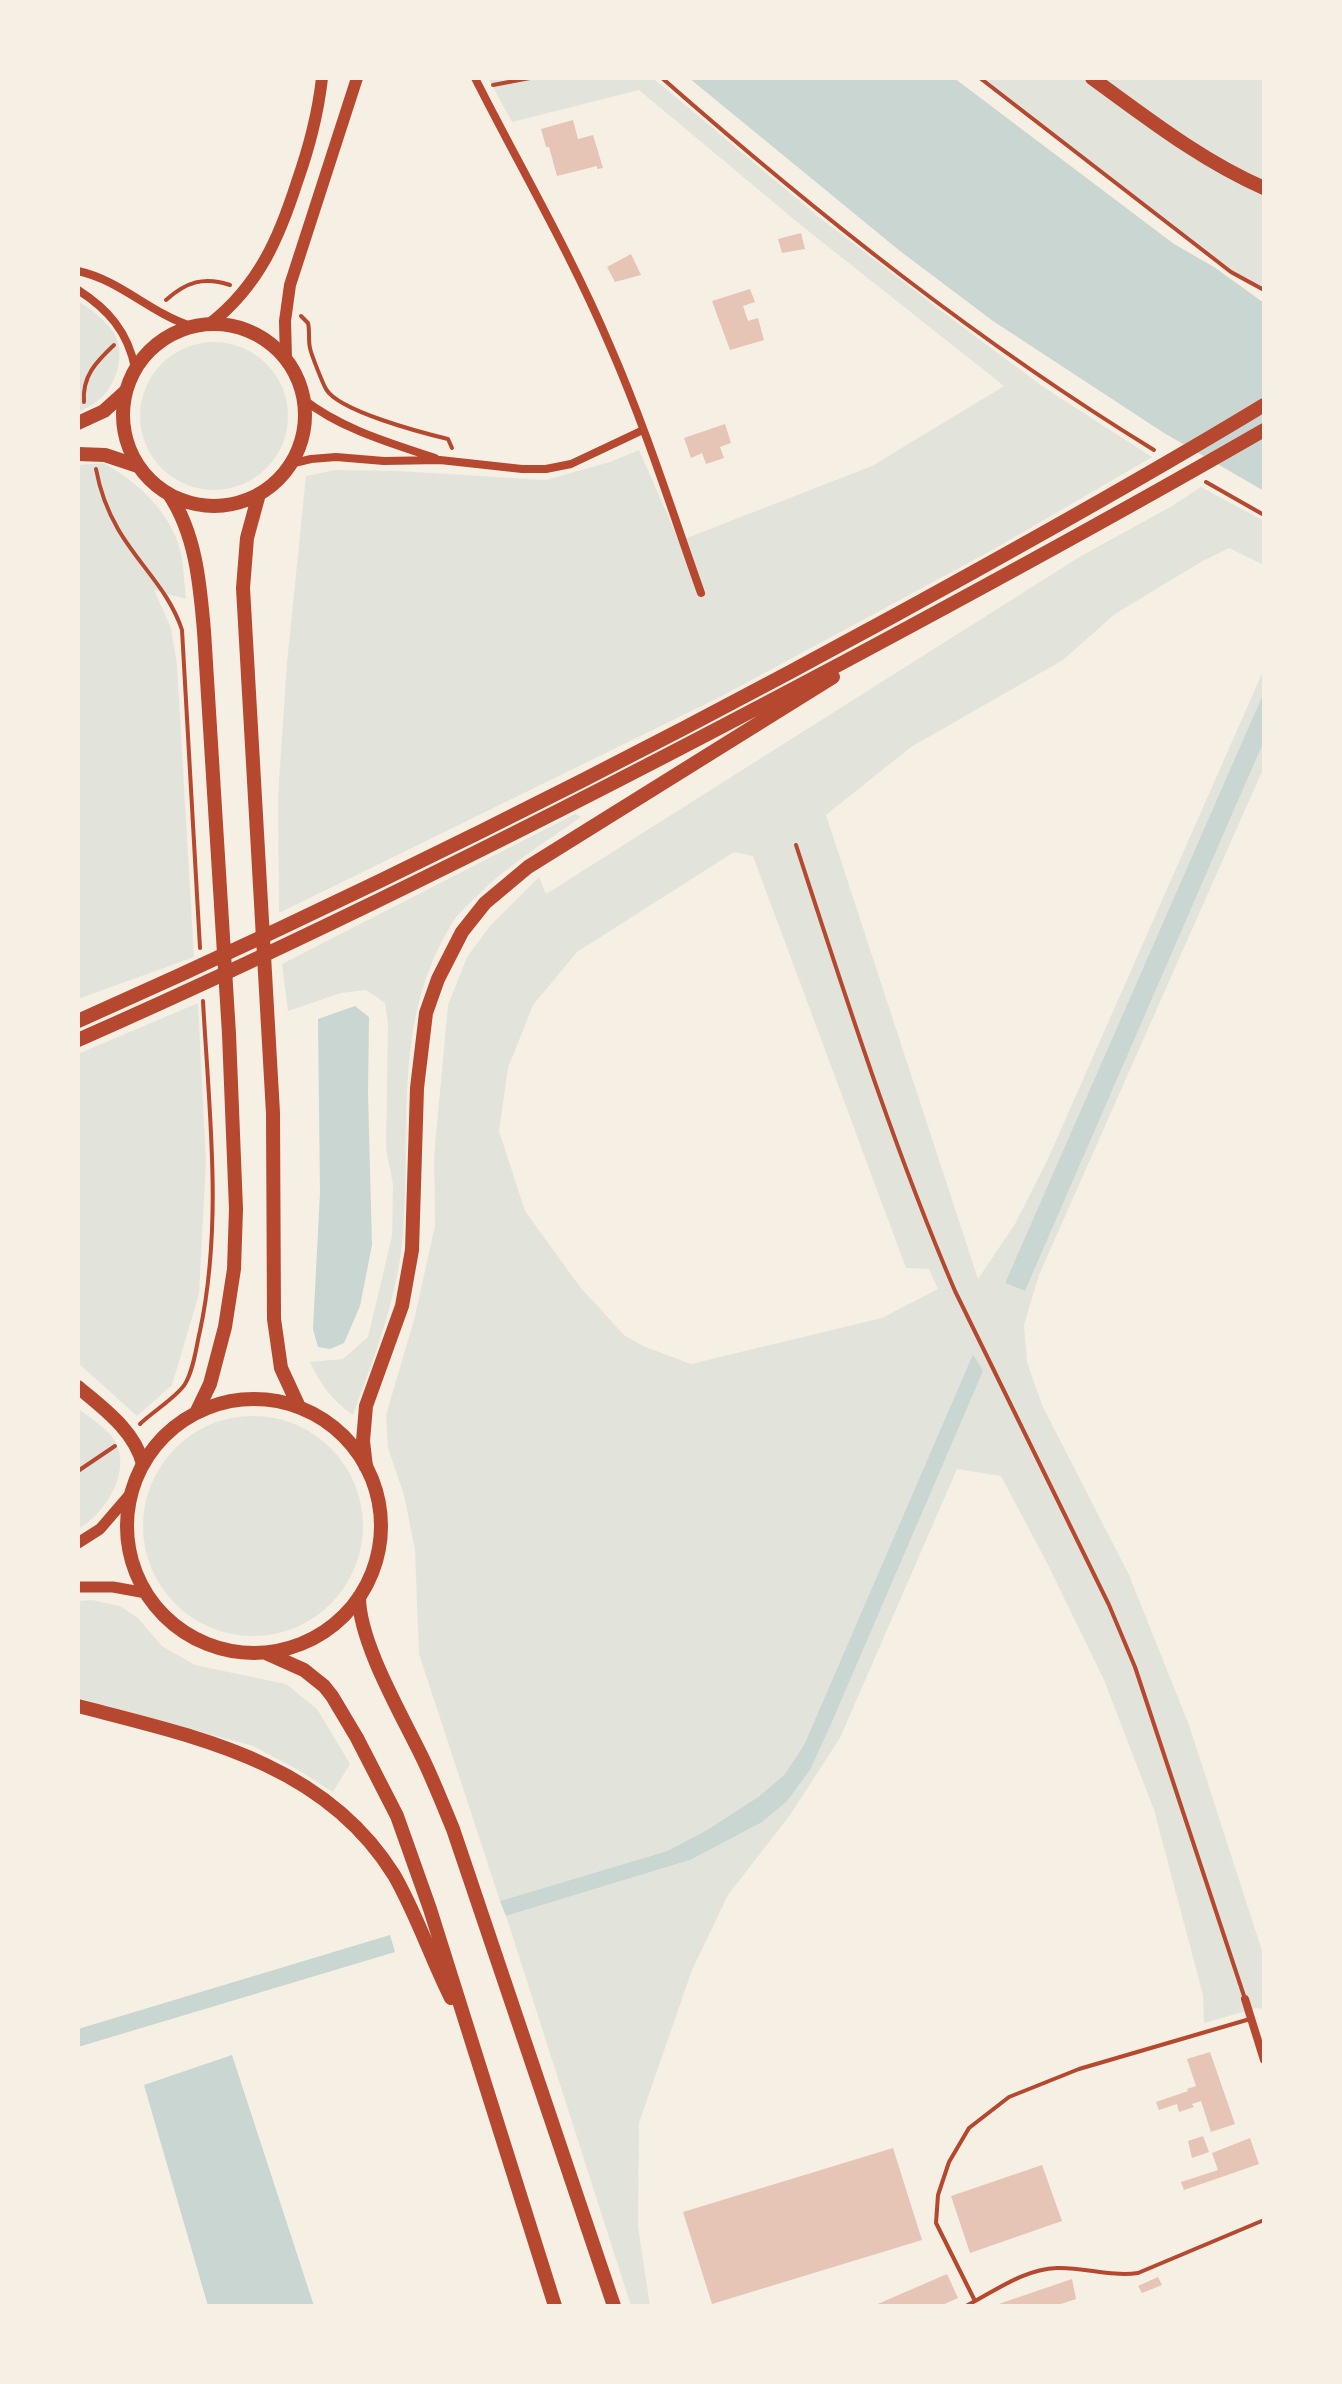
<!DOCTYPE html>
<html>
<head>
<meta charset="utf-8">
<style>
  body { margin:0 }
  #map { position:relative; width:1342px; height:2384px; overflow:hidden; background:#f6efe4; font-family:"Public Sans",sans-serif }
  canvas { display:block }
  .frame { position:absolute; inset:0; border:80px solid #f6efe4; pointer-events:none }
</style>
</head>
<body>
<div id="map">
<canvas width="1342" height="2384"></canvas>
<div class="frame"></div>
</div>
<script>
const g = document.querySelector('canvas').getContext('2d');
g.lineJoin = 'round';
function fillPath(path, color) { g.fillStyle = color; g.fill(path, 'evenodd'); }
function trace(path, color, width, dash) { g.strokeStyle = color; g.lineWidth = width; g.lineCap = dash ? 'butt' : 'round'; g.setLineDash(dash || []); g.stroke(path); }
const green = new Path2D(`
  M488,78H653L820,218L956,322L1045,388L1152,457L996,548L722,696L279,913L278,796L287,663L306,476L335,470L398,471L546,480L610,462L639,450L679,541L872,466L1004,386L802,226L639,90L512,122Z
  M980,78H1264V290L1231,272Z
  M78,301C91,309 108,322 115,335C126,357 115,390 95,403C90,407 83,409 78,412Z
  M140 416a74 74 0 1 1 148 0a74 74 0 1 1-148 0Z
  M103,463C137,481 169,511 180,549C184,565 184,583 186,599L154,590L171,628L177,665L194,957L78,999V465Z
  M1201,487L1264,521V565L1229,548L1201,562L1115,614L1063,660L911,747L826,815L978,1279L1015,1224L1047,1161L1264,669V692L1005,1283L1025,1291L1264,741V767L1039,1275L1024,1325L1027,1362L1042,1405L1129,1575L1189,1725L1264,1957V2009L1257,2008L1204,2023L1203,1995L1154,1810L1104,1680L1048,1565L1001,1476L957,1469L840,1738L790,1815L728,1895L692,1970L639,2123L638,2227L650,2306H631L506,1916L690,1860L810,1770L982,1371L973,1354L804,1745L784,1775L758,1797L707,1830L667,1851L500,1901L419,1654L415,1550L404,1495L388,1448L386,1415L414,1320L435,1226L434,1157L448,1005L467,957L490,926L539,877L546,894L1081,556L1172,506ZM734,852L753,856L906,1268L929,1269L938,1289L882,1318L691,1364L643,1346L624,1335L580,1287L525,1211L499,1131L508,1068L533,1005L577,952Z
  M575,814L581,817C544,843 506,866 475,898C468,905 460,912 454,920C391,1020 412,1124 403,1234C398,1297 374,1357 353,1415C331,1399 322,1387 310,1362L343,1359L368,1337L392,1236L393,1185L386,1148L388,1024L385,1003L366,990L341,993L288,1011L282,964Z
  M198,1003L206,1161L199,1294L172,1385L137,1416L78,1363V1054Z
  M78,1408C88,1417 104,1426 112,1437C135,1467 106,1514 78,1529Z
  M143 1526a110 110 0 1 1 220 0a110 110 0 1 1-220 0Z
  M92,1600L120,1606L138,1618L162,1646L195,1665L286,1684L317,1709L350,1764L333,1792L298,1770L253,1746L78,1698V1601Z`);
const water = new Path2D(`
  M689,78H954L1174,244L1214,267L1264,303V491L1164,433L993,321L900,251Z
  M1264,692V741L1025,1291L1005,1283Z
  M355,1006L369,1017L368,1094L372,1245L360,1306L344,1343L330,1349L318,1347L313,1329L320,1193L318,1019Z
  M973,1354L983,1371L831,1724L810,1770L787,1801L762,1822L690,1860L506,1916L500,1901L667,1851L707,1830L758,1797L784,1775L804,1745Z
  M390,1935L395,1952L78,2047V2029Z
  M232,2055L314,2306H208L144,2085Z`);
const building = new Path2D(`
  M573,120L578,139L593,135L603,168L597,169V166L557,176L549,147H546L541,129Z
  M801,233L805,249L782,253L778,239Z
  M631,254L641,275L615,282L607,267Z
  M750,289L755,302L743,306L748,321L758,318L764,340L730,350L712,301Z
  M725,424L731,443L720,447L724,458L706,464L702,453L691,458L684,438Z
  M1210,2052L1235,2124L1211,2132L1201,2101L1192,2104L1194,2107L1179,2112L1177,2104L1159,2110L1156,2102L1188,2091L1187,2089L1196,2086L1187,2059Z
  M1203,2136L1209,2152L1192,2158L1188,2141Z
  M1250,2138L1259,2164L1184,2190L1181,2182L1218,2170L1212,2153Z
  M893,2148L922,2240L712,2304L683,2212Z
  M1042,2165L1062,2221L970,2253L951,2196Z
  M947,2274L958,2298L940,2306H873Z
  M1158,2277L1162,2285L1142,2293L1138,2286Z
  M1072,2279L1076,2299L1055,2306H993Z`);
const path = new Path2D(`
  M662,78C817,214 978,342 1154,450
  M980,78L1231,272L1264,290
  M493,85L530,78
  M166,300C186,282 204,276 230,285
  M301,316L308,323C310,331 308,340 310,348C311,354 323,384 326,389C338,411 423,433 448,439L452,448
  M84,402C82,376 96,362 114,345
  M96,469C100,491 107,510 118,529C138,564 169,590 182,630L200,948
  M1206,482L1264,515
  M140,1424C152,1412 177,1397 185,1384C194,1369 196,1347 200,1331C223,1222 209,1111 203,1001
  M78,1471L115,1446`);
const service = new Path2D(`
  M796,845C845,995 893,1146 955,1291L1109,1605L1135,1667L1245,1999
  M975,2301L936,2223L938,2195L949,2162L969,2128L1009,2097L1079,2069L1250,2019
  M966,2306C995,2291 1024,2269 1057,2268C1084,2267 1111,2277 1138,2273L1264,2220`);
const minor = new Path2D(`
  M475,78C520,167 571,254 610,346C645,426 672,511 701,593
  M78,271C120,280 150,313 191,326
  M78,290C108,309 128,332 135,368
  M303,399C341,429 390,443 435,458
  M290,464L311,459L336,457L384,461L440,460L522,469H546L571,464L643,430
  M1245,1999L1264,2060`);
const tertiary = new Path2D(`
  M78,1543L100,1529L131,1493
  M78,1587H113L146,1593`);
const secondary = new Path2D(`
  M211,323C259,285 279,238 297,182C309,148 318,114 322,78
  M286,359L285,321L290,285L357,78`);
const primary = new Path2D(`
  M123 415a91 91 0 1 1 182 0a91 91 0 1 1-182 0Z
  M169,494C196,534 200,585 204,631L229,1034L236,1209L234,1269L225,1327L210,1384L196,1413
  M259,494L247,538L243,588L273,1113L274,1319L281,1368L299,1407
  M127 1526a127 127 0 1 1 254 0a127 127 0 1 1-254 0Z
  M359,1597C359,1643 403,1717 423,1759C434,1782 443,1805 453,1829L614,2306
  M266,1653L304,1670L324,1686L332,1696L357,1738L397,1816L430,1909L555,2306
  M78,1706C197,1737 324,1762 394,1875C416,1913 431,1958 451,1998`);
const trunk = new Path2D(`
  M1092,78C1147,118 1202,161 1264,188
  M78,423L104,411L125,392
  M78,454L105,455L138,466
  M78,1021C355,898 625,763 890,618C1016,549 1142,479 1264,405
  M78,1040C328,930 571,807 812,679C964,598 1115,516 1264,430
  M78,1387C104,1409 134,1430 143,1464
  M366,1467L363,1441L366,1406L402,1306L412,1250L417,1088L426,1013L438,979L462,932L485,903L528,867L833,677`);
fillPath(green, '#e2e4dc');
fillPath(water, '#c9d6d2');
fillPath(building, '#e6c5b7');
trace(path, '#b5482f', 4);
trace(service, '#b5482f', 4);
trace(minor, '#b5482f', 8);
trace(tertiary, '#b5482f', 11);
trace(secondary, '#b5482f', 12);
trace(primary, '#b5482f', 14);
trace(trunk, '#b5482f', 14);
</script>
</body>
</html>
